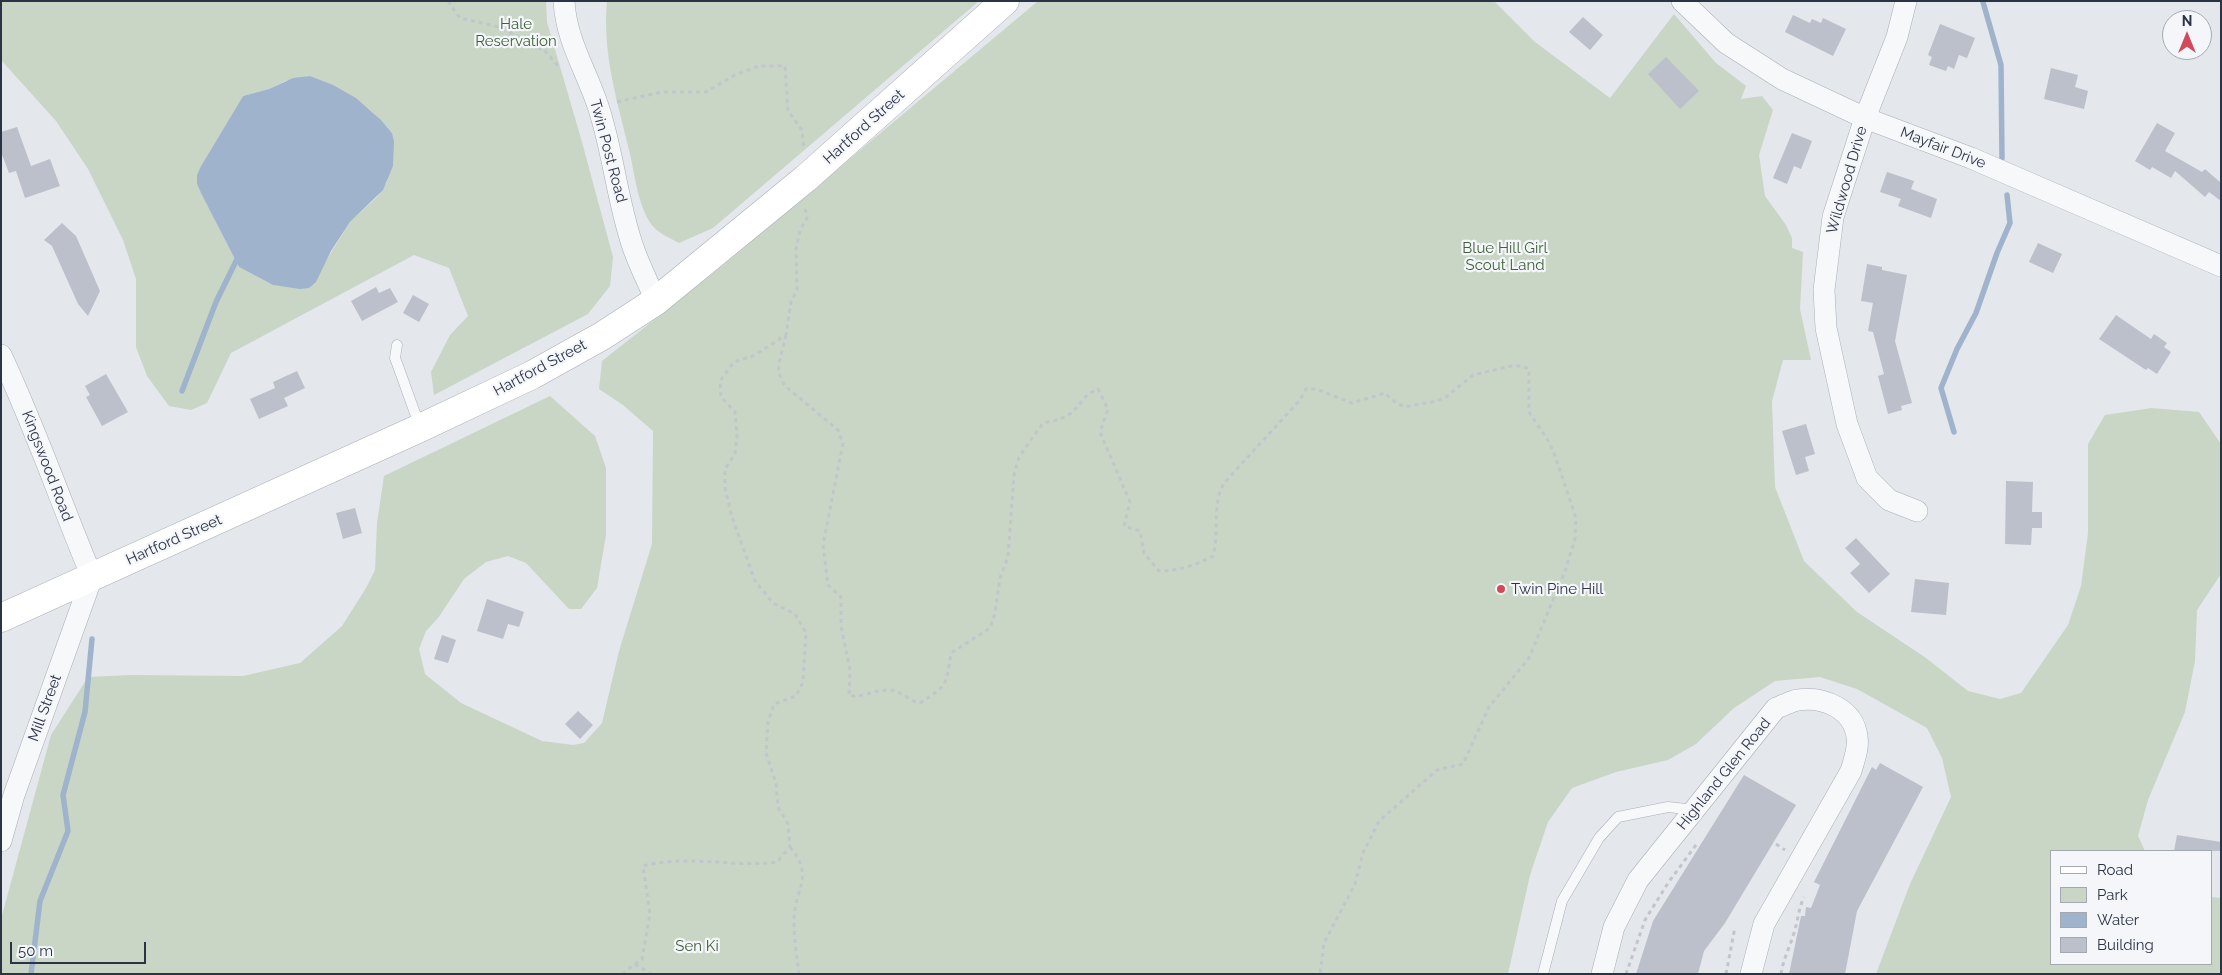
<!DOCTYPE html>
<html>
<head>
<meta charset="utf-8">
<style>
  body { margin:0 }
  #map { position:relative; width:2222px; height:975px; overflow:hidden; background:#e4e7ec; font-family:Raleway,sans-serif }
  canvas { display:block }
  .frame { position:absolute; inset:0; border:2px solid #2b3445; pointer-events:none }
  .legend { position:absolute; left:2050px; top:850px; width:162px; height:115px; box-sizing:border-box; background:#f4f6f9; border:1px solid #a4a8b1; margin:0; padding:6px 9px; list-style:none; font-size:15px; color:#2b3445 }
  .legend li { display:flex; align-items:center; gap:10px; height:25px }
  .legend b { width:25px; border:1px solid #a4a8b1 }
  .north { position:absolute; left:2162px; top:10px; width:50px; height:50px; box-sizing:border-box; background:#f4f6f9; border:1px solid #a4a8b1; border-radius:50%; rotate:0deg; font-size:14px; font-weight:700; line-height:20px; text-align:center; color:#2b3445 }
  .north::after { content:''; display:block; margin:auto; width:18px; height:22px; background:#d1495b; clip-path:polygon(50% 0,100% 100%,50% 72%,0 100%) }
  .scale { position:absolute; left:10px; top:942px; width:136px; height:22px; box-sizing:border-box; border:2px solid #2b3445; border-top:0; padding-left:6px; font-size:15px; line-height:18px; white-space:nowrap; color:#2b3445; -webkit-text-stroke:4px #f4f6f9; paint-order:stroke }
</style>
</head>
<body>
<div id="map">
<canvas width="2222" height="975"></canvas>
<div class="frame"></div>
<ul class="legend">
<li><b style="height:6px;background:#fff"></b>Road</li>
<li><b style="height:14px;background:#c9d6c5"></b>Park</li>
<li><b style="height:14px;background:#9fb4cc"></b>Water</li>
<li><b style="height:14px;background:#bbc0ca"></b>Building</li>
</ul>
<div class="north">N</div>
<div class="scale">50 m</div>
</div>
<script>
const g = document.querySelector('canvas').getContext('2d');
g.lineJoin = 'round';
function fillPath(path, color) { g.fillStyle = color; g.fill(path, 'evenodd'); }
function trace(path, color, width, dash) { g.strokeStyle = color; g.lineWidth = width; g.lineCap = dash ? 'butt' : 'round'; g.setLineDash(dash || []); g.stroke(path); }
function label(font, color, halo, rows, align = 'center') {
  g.font = font + ' Raleway,sans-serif'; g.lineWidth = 4.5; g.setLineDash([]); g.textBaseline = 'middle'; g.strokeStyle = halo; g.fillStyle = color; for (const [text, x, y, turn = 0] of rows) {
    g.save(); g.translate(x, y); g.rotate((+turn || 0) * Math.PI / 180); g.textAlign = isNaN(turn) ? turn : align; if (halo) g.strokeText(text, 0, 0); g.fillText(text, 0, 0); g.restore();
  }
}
const green = new Path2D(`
  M1,1H546L547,22L582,142L613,257L610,286L588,314L434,395L431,372L450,335L468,316L449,268L414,255L231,353L207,403L191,410L169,406L147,376L136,347V279L123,240L88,169L56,121L1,60ZM310,76C344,91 368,103 392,133L387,182L377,197L350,222L309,288L273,285L239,267L197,184L201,166L243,96L269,89L285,81Z
  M607,1H979L713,228L679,243C668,237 658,233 651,224C638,205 635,176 630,154C618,103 602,55 607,1Z
  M1038,1H1494L1535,42L1610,98L1674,14L1716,63L1746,86L1741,99L1762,96L1773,110L1759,155L1765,196L1786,225L1792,238V248L1803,252L1800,309L1811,360H1783L1772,401L1775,487L1804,561L1857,612L1926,658L1968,691L2000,699L2021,693L2068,625L2081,586L2088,533V444L2105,415L2152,408L2199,412L2221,444V574L2197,610L2195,661L2185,712L2148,800L2138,836L2145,851H2051V964H2211V897L2221,898V974H1876L1910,884L1951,797L1942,758L1927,728L1857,689L1820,677L1775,681L1734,708L1696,744L1668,760L1616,772L1572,788L1548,822L1530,875L1508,974H1V919L51,735L88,677L131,675L243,676L300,663L342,626L366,588L375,570L377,523L384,476L550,396L595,436L606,468V535L597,588L581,609H569L526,563L508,556L486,562L464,579L438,618L426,631L419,649L425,674L461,703L542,741L573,745L584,743L602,723L619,651L652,544L653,431L623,405L599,389L602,361L717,270Z`);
const water = new Path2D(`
  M310,76L333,85L356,98L381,120L392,133L394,141L393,166L383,190L350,222L331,251L316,282L309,288L300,289L273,285L239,267L201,193L197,184V175L201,166L243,96L269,89L293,78Z`);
const stream = new Path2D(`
  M1983,2L2001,65L2002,158
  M182,391L216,302L238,257
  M1954,432L1941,388L1957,349L1976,313L1997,253L2010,223L2007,195
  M31,974L40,901L68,831L63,795L85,712L92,639`);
const building = new Path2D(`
  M1793,15L1810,23L1812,19L1821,23L1823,18L1846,29L1833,56L1785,32Z
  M1583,17L1603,35L1590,50L1569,32Z
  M1940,24L1975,38L1967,58L1959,55L1954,69L1948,66L1946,71L1929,65L1932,57L1928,55Z
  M1666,57L1699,91L1680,109L1648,74Z
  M2051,68L2078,75L2075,87L2088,91L2084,109L2044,99Z
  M2157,123L2175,133L2165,151L2202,172L2205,169L2221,183V201L2209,192L2205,197L2175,171L2171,178L2152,167L2150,170L2135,161Z
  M17,127L31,166L50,159L60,186L25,198L16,171L9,173L1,152V132Z
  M1792,133L1812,141L1801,169L1794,166L1787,184L1773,178Z
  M1887,172L1914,181L1911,189L1937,199L1931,218L1898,206L1901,199L1880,192Z
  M62,223L76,236L100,291L88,316L78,304L52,246L44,240Z
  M2038,243L2062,254L2053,273L2029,262Z
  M1867,264L1882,267V270L1907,275L1895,341L1912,403L1901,406L1902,410L1888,414L1878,376L1884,374L1873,332L1868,331L1873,303L1861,301Z
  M376,287L379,293L390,288L398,302L362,321L351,301Z
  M413,295L429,304L419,322L403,313Z
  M2116,315L2151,339L2154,334L2167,343L2164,347L2171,352L2157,374L2148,368L2146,370L2099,339Z
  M297,371L305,388L284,398L288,406L259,419L250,399L275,388L273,382Z
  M106,374L128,412L102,426L86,397L90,395L85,386Z
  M1806,424L1815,454L1805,457L1809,471L1796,475L1782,431Z
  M2006,481L2033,482L2032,512H2042V528H2032L2031,545L2005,544Z
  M355,508L362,533L343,539L336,513Z
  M1856,538L1890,574L1869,593L1850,573L1860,564L1845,548Z
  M1915,579L1949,583L1946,615L1911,612Z
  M487,599L524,612L519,627L508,624L503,639L477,631Z
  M442,635L456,640L448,663L434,659Z
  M578,711L593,725L580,739L565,724Z
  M1880,763L1923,787L1857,911L1845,974H1789L1801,916H1805L1806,907L1811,908L1820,885L1814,882L1872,767L1876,770Z
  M1744,775L1796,805L1725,923L1704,951L1698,974H1636L1653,921Z
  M2177,835L2221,842V851H2174Z`);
const path = new Path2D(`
  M448,1L460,18L499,27L545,51L560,68
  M617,102L662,92H706L735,75L759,66H785L788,111L802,130L804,149
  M786,335L779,363V373L784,385L838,430L843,443L823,545L828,585L841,597V626L850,670L849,696C864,697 875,690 888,690C899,689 909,701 920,703C948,685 946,685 951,653L990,628L995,613L1000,578L1008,557L1014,475L1019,457L1043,423L1060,419L1072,413L1088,394L1098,389L1108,409L1100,432L1130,502L1124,526L1140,531L1144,553L1159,571C1179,571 1196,565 1213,556C1220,531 1211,503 1225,482L1300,400L1306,389H1316L1352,403L1385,393L1395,402L1405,407L1420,404L1437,401L1446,397L1473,375L1511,366H1522L1529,369V412L1549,442L1555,456L1576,518L1575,539L1565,571L1529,658L1489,707L1463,764L1437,770L1379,821L1363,853L1355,884L1324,943L1320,974
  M1776,844L1785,850
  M790,847C816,878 793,890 794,923C794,940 797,957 799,974
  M635,964L651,974
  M622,974L642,959L650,914L643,866C688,854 731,868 777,862L790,847L788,824L778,807L776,783L766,753L768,722L774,704L796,696L803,682L806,633L795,614L773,603L755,581L732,517L725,488V469L735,454L737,436L735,412L721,397L720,381L734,362L753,356L786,335L791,302L797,290L796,249L800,230L807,218L805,208
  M1626,974L1645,920L1668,883L1696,845
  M1726,974L1735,927
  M1781,974C1783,960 1789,949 1793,936C1798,922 1798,910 1804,897`);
const lane = new Path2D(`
  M397,345L395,358L398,366L420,427
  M1543,974L1562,901L1599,838L1618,817L1668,807L1695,810`);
const street = new Path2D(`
  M564,1C566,40 586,70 598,106C613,151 617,199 632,244C638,263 648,282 656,301
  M1682,1L1726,43L1782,79L1865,118L1971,158L2221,266
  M1906,1L1897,37L1865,118L1833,217L1824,290L1826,328L1847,424L1867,478L1889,500L1917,511
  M1,355C35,427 61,503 92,577L14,795L1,841
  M1602,974L1614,927L1638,880L1776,708C1783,706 1791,701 1798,700C1823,696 1854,709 1857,737C1859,748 1854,760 1851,771L1764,924L1751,974`);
const secondary = new Path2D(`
  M1,618L420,428L532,375L602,336L656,301L805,179L1005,1`);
const markers = [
  [1501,589,5,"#d1495b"]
];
const parkNames = [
  ["Hale",516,24],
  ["Reservation",516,41],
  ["Blue Hill Girl",1505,248],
  ["Scout Land",1505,265],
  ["Sen Ki",697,946]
];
const streetNames = [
  ["Hartford Street",864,127,-42],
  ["Mayfair Drive",1943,148,21],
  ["Twin Post Road",608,151,75],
  ["Wildwood Drive",1847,180,-74],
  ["Hartford Street",540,368,-28],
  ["Kingswood Road",47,466,69],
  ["Hartford Street",174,540,-24],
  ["Mill Street",45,708,-70],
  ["Highland Glen Road",1724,774,-51]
];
const poiNames = [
  ["Twin Pine Hill",1511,589]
];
fillPath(green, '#c9d6c5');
fillPath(water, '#9fb4cc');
trace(stream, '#9fb4cc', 5.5);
fillPath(building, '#bbc0ca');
trace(lane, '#a9aeb7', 11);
trace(street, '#a9aeb7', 22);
trace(secondary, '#a9aeb7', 29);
trace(path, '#c2c5cb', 3, [4, 4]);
trace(lane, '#f7f8fa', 10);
trace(street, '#f7f8fa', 21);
trace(secondary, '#fff', 28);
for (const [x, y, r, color] of markers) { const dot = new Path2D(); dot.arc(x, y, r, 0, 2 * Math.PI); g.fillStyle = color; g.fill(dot); trace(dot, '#f4f6f9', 2); }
label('15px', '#3f6138', '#f4f6f9', parkNames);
label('15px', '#2b3445', '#f4f6f9', streetNames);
label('15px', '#2b3445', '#f4f6f9', poiNames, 'left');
</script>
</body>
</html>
